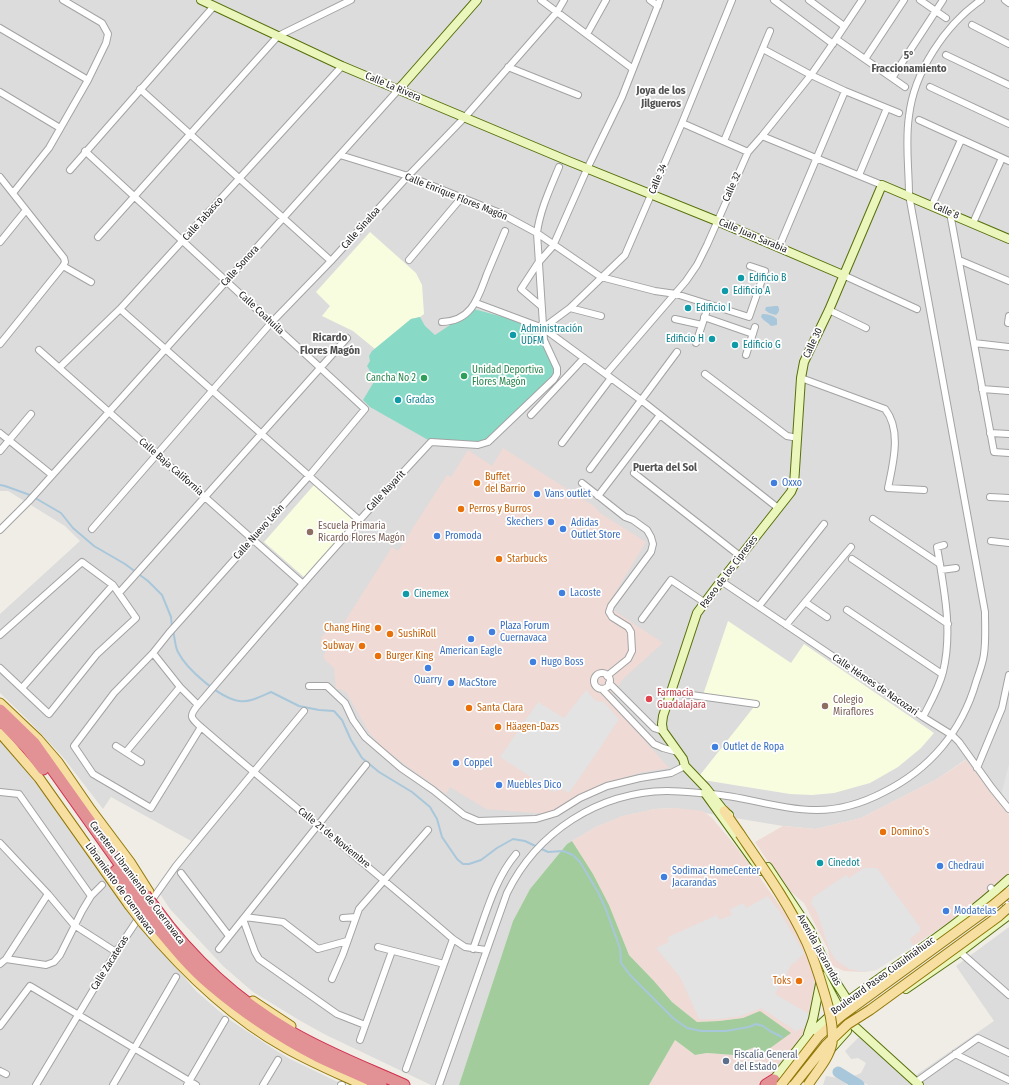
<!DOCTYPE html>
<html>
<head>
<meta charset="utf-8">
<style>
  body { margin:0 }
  canvas { display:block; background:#efede5 }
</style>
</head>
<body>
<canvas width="1009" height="1085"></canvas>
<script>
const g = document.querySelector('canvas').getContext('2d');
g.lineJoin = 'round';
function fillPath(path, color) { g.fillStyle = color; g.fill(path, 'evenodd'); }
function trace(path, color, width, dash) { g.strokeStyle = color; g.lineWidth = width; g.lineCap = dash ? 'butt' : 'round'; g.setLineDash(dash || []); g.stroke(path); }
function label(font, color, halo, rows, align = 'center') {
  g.font = font + ' "Fira Sans Condensed",sans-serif'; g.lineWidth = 3.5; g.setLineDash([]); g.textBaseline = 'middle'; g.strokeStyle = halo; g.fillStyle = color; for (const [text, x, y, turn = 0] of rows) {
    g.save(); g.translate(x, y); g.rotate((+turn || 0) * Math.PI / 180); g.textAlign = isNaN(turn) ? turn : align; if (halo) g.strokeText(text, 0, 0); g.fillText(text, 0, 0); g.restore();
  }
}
const residential = new Path2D(`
  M0,0H1009V787L1002,807L965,760L937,779L861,818L816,829L783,826L675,808L655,809L623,816L596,827L567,844L530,889L513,921L459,1085H431L326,1035L299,1020L253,992L223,966L170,909L156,888L193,842L111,797L103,809L62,756L28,720L0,693V614L80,541L65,526L8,491H0Z
  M0,737L37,778L132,916L196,991L227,1018L275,1050L290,1059L344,1085H0Z
  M1009,927V1085H868L852,1077L861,1073L866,1063L858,1058L851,1059L845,1051L859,1037L909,1080L994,1021L956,966Z
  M826,1076L839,1078L847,1085H823Z`);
const commercial = new Path2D(`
  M503,448L595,507L600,513L646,542L607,606L663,643L624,678L608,699L669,768L643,772L605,783L577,795L547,814L486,809L450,787L446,794L404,764L382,747L370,734L346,692L340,689H336L334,668L325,660L323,656L326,651L320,644L322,636L328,631L338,632L392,547L398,551L447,475L451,477L468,450L492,466Z
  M966,760L1002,807L1009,815V876L987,898L876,970L864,972L844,971L837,968L833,966L830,961L828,949L820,934L804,903L785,887L755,842L783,826L816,829L861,818L937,779Z
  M675,808L703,811L712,818L733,843L753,868L788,917L819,977L813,1023L764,1085H649L675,1040L695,1055L707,1053L734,1055L755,1047L761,1011L743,1018L719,1021L697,1022L672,1002L654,981L629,955L609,905L593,874L572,841L596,827L622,816L655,809Z`);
const education = new Path2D(`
  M370,232L416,273L422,285L424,314L420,317L411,319L375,349L353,331L322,316L330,306L316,292Z
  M314,485L356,522L306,579L264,542Z
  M728,621L791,663L804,644L934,733L921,748L898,767L870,783L834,793L812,795L790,794L703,780L700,775L757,703L703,695Z`);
const forest = new Path2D(`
  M572,841L593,874L609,905L629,955L654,981L672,1002L697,1022L719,1021L743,1018L760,1011L791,1033L762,1054L755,1047L734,1055L707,1053L695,1055L675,1040L649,1085H459L513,921L530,889L567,844Z`);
const pitch = new Path2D(`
  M474,309L539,327L541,341L555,368L553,379L486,441L479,444L430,441L370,407L363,400L375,380L367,366L370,361L369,356L372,351L411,319L420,317L425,326L435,335Z`);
const parking = new Path2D(`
  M586,690L596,701L604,702L619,719L600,748L569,793L561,789L554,792L500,757L538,702L564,718Z
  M1009,764V802L1001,795Z
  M864,868H877L920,927V931L910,939L914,946L876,970L864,972L849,969L836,960L830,951L817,912L811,903L813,897L846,875L849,878Z
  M768,896L780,912L804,953L795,963L793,962L775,994L811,1015L804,1028L796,1031L761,1008L741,1016L719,1019H699L680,977L656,948L669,942L668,937L717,915L719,920L732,915L730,909L744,903L746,908Z`);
const water = new Path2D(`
  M775,306H778C780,310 779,312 776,315L769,313L765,310L766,307Z
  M762,314C767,314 773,315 777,319V325L771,326C768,323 762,319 761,317Z`);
const stream = new Path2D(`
  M0,485L5,486L30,495L61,513L73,528L94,546L125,564L148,581L162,595L171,617L172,627
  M173,631C175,638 175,647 178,652C187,670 220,698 239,701C249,703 262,696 271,692L299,706L319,710L334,711L342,720L351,740L362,758L379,772L412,792L430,807L437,819L442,837L457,859L463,864H469L481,860L497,848L513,839L525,841L548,852L563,851L573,855L580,862L598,892L605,907L620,948L621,963L630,975L673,1018L687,1028L701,1031H726L749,1027L756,1024L763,1026L770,1031L782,1037`);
const river = new Path2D(`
  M838,1072L859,1085`);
const street = new Path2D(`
  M541,0L633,69
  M650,0L658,6
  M774,0L833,44
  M809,0L844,26
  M920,0L946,18
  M1005,0L1009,3
  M972,25L1009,44
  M0,28L88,80
  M587,34L606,0
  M836,39L905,87
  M763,49L811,75L845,91L899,113
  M946,55L1009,85
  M865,59L904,0
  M508,67L578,95
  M892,78L943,0
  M930,87L1009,124
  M140,89L331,261
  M0,92L60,128
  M919,120L1009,161
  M682,123L748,152
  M762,136L882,185
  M724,141L770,31
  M85,151L365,409L309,476L169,633L153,653L114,693L74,746L93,774L151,808L201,727
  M340,155L408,176L500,213L537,233L601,277L655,291L676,294L749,317L765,271L750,266
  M70,170L214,6
  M859,175L887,108
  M0,177L64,258L65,262L63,266L0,344
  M13,193L49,148L88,80L106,43L108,34L102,23L63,0
  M932,205L961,140
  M950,213L994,452L1009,453
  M973,223L1002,158
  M98,237L278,36L351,0
  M0,242L26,210
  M779,247L845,91
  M409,260L462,197
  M959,260L1009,281
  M63,266L91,282
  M843,275L917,309
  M476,303L543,328L641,400L778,508
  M541,306L521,289L538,263L553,246L587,169L622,97L660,0
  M570,308L601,316
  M120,309L359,520
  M829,310L866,328
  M704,317L753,334
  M675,319L702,325
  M442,322C472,321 478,298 487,274C493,260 499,245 505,231
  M1008,323L1009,316
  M543,328L570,308L625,255L682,123L732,0
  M696,343L709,304
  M974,343L1009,347
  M39,350L303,584
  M746,355L755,327
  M59,368L120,309L342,66
  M606,374L686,281L697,265L707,245L748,152L762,136L811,75L836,39L862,0
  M705,374L787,436L798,438
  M801,378L885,409C902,430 893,464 888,488L924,490
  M982,389L1009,391
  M531,415L584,358
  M0,433L52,475
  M990,433L1009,434
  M562,443L611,378
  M0,451L31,414
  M590,469L677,352
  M634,473L740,556
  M582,483L625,517L633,520L647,530L651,537L653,544L651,552L611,606L609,612L612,617L628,627L631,632L632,651L628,659L607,676
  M598,496L660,415
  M990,497L1009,498
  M873,519L940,564
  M92,529L271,323L331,261L408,176L465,117L557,12L564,0
  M0,530L29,501L399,89
  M991,541L1009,543
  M852,559L948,624
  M941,570L956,568
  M721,581L923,717L952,735L959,742L992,788L1009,809
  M119,593L347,338
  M805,602L827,617
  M759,606L824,524
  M847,610L942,674
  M642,619L671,580L704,602
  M786,625L851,547
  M0,635L82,562L113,585L136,618L97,654L49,714L0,668
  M153,653L180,687L198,705
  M594 681a8 8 0 1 1 16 0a8 8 0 1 1-16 0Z
  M609,683L654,728L663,731
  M309,686H327L345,703L353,720L365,737L401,768L433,790L464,815L478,821L536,819L556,813L580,798L607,786L640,778L671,773L685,766
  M22,688L113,585
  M602,689L654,744L663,748L678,752
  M670,692L756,704
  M923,717C930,703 939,688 943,672C953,631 944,589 937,547L944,545
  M116,746L141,762
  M126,752L180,687
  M977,768L1002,708L1009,675
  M0,792L19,794L91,896
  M0,843L48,894L74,925L116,952
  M181,873L229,936
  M991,888L1009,907
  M149,904L176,866L304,711
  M245,917L283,922L318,949L347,941
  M343,918L356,917
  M243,919L255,952L259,959L337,1014L365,1025
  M378,947L444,964
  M219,949L366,765
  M473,949C485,917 494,880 516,854
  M486,950L465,947L453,939C370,867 284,799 201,727C191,718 188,717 198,705C274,616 351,528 431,442L478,445L488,442L554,379L557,374V368L544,340L537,233C540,210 550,189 559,167
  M960,952L1009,995
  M6,959L46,965L54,962L60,955L82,911L91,896L102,885
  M0,964L6,959L48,894
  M332,979L343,954L359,909L428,830
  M0,1026L30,986L196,1085
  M360,1040L392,951
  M955,1054L1009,1080
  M406,1069L453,939
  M0,1071L6,1074
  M916,1082L978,1038L1009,1053
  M36,1085L116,952L140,916
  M113,1085L176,977
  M187,1085L225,1020
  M263,1085L278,1060
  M341,1085H342
  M439,1085L507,893C537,832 598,792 667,791C682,791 697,793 712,794C747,797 781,810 817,810C840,810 863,803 884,792C930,769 962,731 976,682C979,673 983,663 984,654C986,640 985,626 985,612L909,195C909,169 905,142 909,116C914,72 945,25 981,0`);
const secondary = new Path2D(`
  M201,0L342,66L566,160L717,221L843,275
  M399,89L477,0
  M705,793L761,871
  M729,815L724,811L706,788L685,766L683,759L663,731L662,724L663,716L697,613L721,581L791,492L794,485L801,378L804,362L829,310L882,185L1009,239
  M768,867L810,930L828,970L848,1001L853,1025
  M822,976L839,1008L853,1025L919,1085
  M906,989L960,952L1009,915
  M844,1004C899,963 958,926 1009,879
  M808,1034L813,1019L821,979
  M830,1050L847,1031
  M771,1083L808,1036L835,1011`);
const primary = new Path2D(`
  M0,703L38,739L58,762L91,810L130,862L149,892
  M0,733L39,778L129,905
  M724,811L740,834
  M142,922C183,971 230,1017 286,1048C311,1062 337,1073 363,1085
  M253,1001L291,1026
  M818,1037L841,1016`);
const highway = new Path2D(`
  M0,710L34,743L122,867L145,895
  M0,720L28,749L43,769
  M116,871L136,899
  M155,908C191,958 238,1001 291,1032C327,1053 366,1068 404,1085
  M148,916C168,940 187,965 211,985C244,1013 279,1036 317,1056C338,1066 360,1075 381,1085
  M766,1085L774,1080`);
const primaryBridge = new Path2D(`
  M740,834C764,869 789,904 807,943C814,959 819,975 824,992C829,1008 834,1026 832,1043C829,1059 816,1072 808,1085
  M129,905L142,922
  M841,1016L992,906L1009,892
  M781,1085L818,1037
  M794,1085L826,1045L848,1024L870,1010L999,916L1009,907`);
const highwayBridge = new Path2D(`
  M145,895L155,908
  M136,899L148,916`);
const markers = [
  [741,278,4,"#0f9aa8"],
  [725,291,4,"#0f9aa8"],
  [688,308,4,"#0f9aa8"],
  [513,335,4,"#0f9aa8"],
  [712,339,4,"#0f9aa8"],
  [735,345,4,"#0f9aa8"],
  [464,376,4,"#2e9e5b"],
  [424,378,4,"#2e9e5b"],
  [398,400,4,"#0f9aa8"],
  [477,483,4,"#e8710a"],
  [774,483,4,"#3f7fe0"],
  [537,494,4,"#3f7fe0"],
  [461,509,4,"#e8710a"],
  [551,522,4,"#3f7fe0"],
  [563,529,4,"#3f7fe0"],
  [310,532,4,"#8d6e63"],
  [437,536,4,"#3f7fe0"],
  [499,559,4,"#e8710a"],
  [562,593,4,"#3f7fe0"],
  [406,594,4,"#0f9aa8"],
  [378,628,4,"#e8710a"],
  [492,632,4,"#3f7fe0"],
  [390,634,4,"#e8710a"],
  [471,639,4,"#3f7fe0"],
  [362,646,4,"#e8710a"],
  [378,656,4,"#e8710a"],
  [533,662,4,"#3f7fe0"],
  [428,668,4,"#3f7fe0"],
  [451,683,4,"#3f7fe0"],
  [649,699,4,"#e0444e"],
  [825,706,4,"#8d6e63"],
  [469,708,4,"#e8710a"],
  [498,727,4,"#e8710a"],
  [715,747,4,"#3f7fe0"],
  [456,763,4,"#3f7fe0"],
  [499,785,4,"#3f7fe0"],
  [883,832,4,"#e8710a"],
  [820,863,4,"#0f9aa8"],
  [940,866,4,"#3f7fe0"],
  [664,877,4,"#3f7fe0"],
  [946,911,4,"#3f7fe0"],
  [799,981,4,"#e8710a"],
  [726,1061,4,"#5c6f8a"]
];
const streetNames = [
  ["Calle La Rivera",393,87,23],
  ["Calle 34",658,179,-67],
  ["Calle 32",732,187,-66],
  ["Calle Enrique Flores Magón",456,197,22],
  ["Calle 8",946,211,24],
  ["Calle Tabasco",203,219,-48],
  ["Calle Sinaloa",361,228,-48],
  ["Calle Juan Sarabia",753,236,23],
  ["Calle Sonora",240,266,-48],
  ["Calle Coahuila",261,313,43],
  ["Calle 30",813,343,-65],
  ["Calle Baja California",171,467,41],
  ["Calle Nayarit",386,491,-47],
  ["Calle Nuevo León",259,532,-48],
  ["Paseo de los Cipreses",729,572,-53],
  ["Calle Héroes de Nacozari",875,685,34],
  ["Calle 21 de Noviembre",334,838,39],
  ["Carretera Libramiento de Cuernavaca",137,883,53],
  ["Libramiento de Cuernavaca",120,889,54],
  ["Avenida Jacarandas",819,950,61],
  ["Calle Zacatecas",110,963,-58],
  ["Boulevard Paseo Cuauhnáhuac",883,976,-36]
];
const cultureNames = [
  ["Edificio B",749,278],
  ["Edificio A",733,291],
  ["Edificio I",696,308],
  ["Administración",521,329],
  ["UDFM",521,341],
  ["Edificio H",704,339,"right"],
  ["Edificio G",743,345],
  ["Gradas",406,400],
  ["Cinemex",414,594],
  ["Cinedot",828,863]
];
const leisureNames = [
  ["Unidad Deportiva",472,370],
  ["Flores Magón",472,382],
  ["Cancha No 2",416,378,"right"]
];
const foodNames = [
  ["Buffet",485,477],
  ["del Barrio",485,489],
  ["Perros y Burros",469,509],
  ["Starbucks",507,559],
  ["Chang Hing",370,628,"right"],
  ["SushiRoll",398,634],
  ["Subway",354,646,"right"],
  ["Burger King",386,656],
  ["Santa Clara",477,708],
  ["Häagen-Dazs",506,727],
  ["Domino's",891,832],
  ["Toks",791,981,"right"]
];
const shopNames = [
  ["Oxxo",782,483],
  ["Vans outlet",545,494],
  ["Skechers",543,522,"right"],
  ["Adidas",571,523],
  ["Outlet Store",571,535],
  ["Promoda",445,536],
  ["Lacoste",570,593],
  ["Plaza Forum",500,626],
  ["Cuernavaca",500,638],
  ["American Eagle",471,651,"center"],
  ["Hugo Boss",541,662],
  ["Quarry",428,680,"center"],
  ["MacStore",459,683],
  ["Outlet de Ropa",723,747],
  ["Coppel",464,763],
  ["Muebles Dico",507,785],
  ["Chedraui",948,866],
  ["Sodimac HomeCenter",672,871],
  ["Jacarandas",672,883],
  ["Modatelas",954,911]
];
const educationNames = [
  ["Escuela Primaria",318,526],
  ["Ricardo Flores Magón",318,538],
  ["Colegio",833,700],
  ["Miraflores",833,712]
];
const healthNames = [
  ["Farmacia",657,693],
  ["Guadalajara",657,705]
];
const serviceNames = [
  ["Fiscalía General",734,1055],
  ["del Estado",734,1067]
];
const neighbourhoodNames = [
  ["5°",909,56],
  ["Fraccionamiento",909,69],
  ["Joya de los",661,91],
  ["Jilgueros",661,104],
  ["Ricardo",330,338],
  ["Flores Magón",330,351],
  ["Puerta del Sol",665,468]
];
fillPath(residential, '#dddcdc');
fillPath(commercial, '#efdad5');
fillPath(education, '#f9fde0');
fillPath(forest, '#a3cc9c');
fillPath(pitch, '#88dac6');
fillPath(parking, '#e3e3e3');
fillPath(water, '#a8c7da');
trace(stream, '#a8c7da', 2);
trace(river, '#a8c7da', 11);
trace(street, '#a3a3a3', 8);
trace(secondary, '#56700b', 10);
trace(primary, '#917808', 11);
trace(highway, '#d12e4d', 13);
trace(street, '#fff', 6);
trace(secondary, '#eaf6bc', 8);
trace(primary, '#f7dfa2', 9);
trace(highway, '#e29194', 11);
trace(primaryBridge, '#917808', 11, []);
trace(highwayBridge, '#d12e4d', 13, []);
trace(primaryBridge, '#f7dfa2', 9);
trace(highwayBridge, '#e29194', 11);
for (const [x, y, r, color] of markers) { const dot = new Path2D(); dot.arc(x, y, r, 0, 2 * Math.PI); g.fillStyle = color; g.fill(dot); trace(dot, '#fff', 1.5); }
label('10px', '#1f1f1f', '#fff', streetNames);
label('10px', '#0d838f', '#fff', cultureNames, 'left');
label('10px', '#27864d', '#fff', leisureNames, 'left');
label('10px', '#c56008', '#fff', foodNames, 'left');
label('10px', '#366cbe', '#fff', shopNames, 'left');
label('10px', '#785e54', '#fff', educationNames, 'left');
label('10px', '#be3a42', '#fff', healthNames, 'left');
label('10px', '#4e5e75', '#fff', serviceNames, 'left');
label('bold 11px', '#525252', '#fff', neighbourhoodNames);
</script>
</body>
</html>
